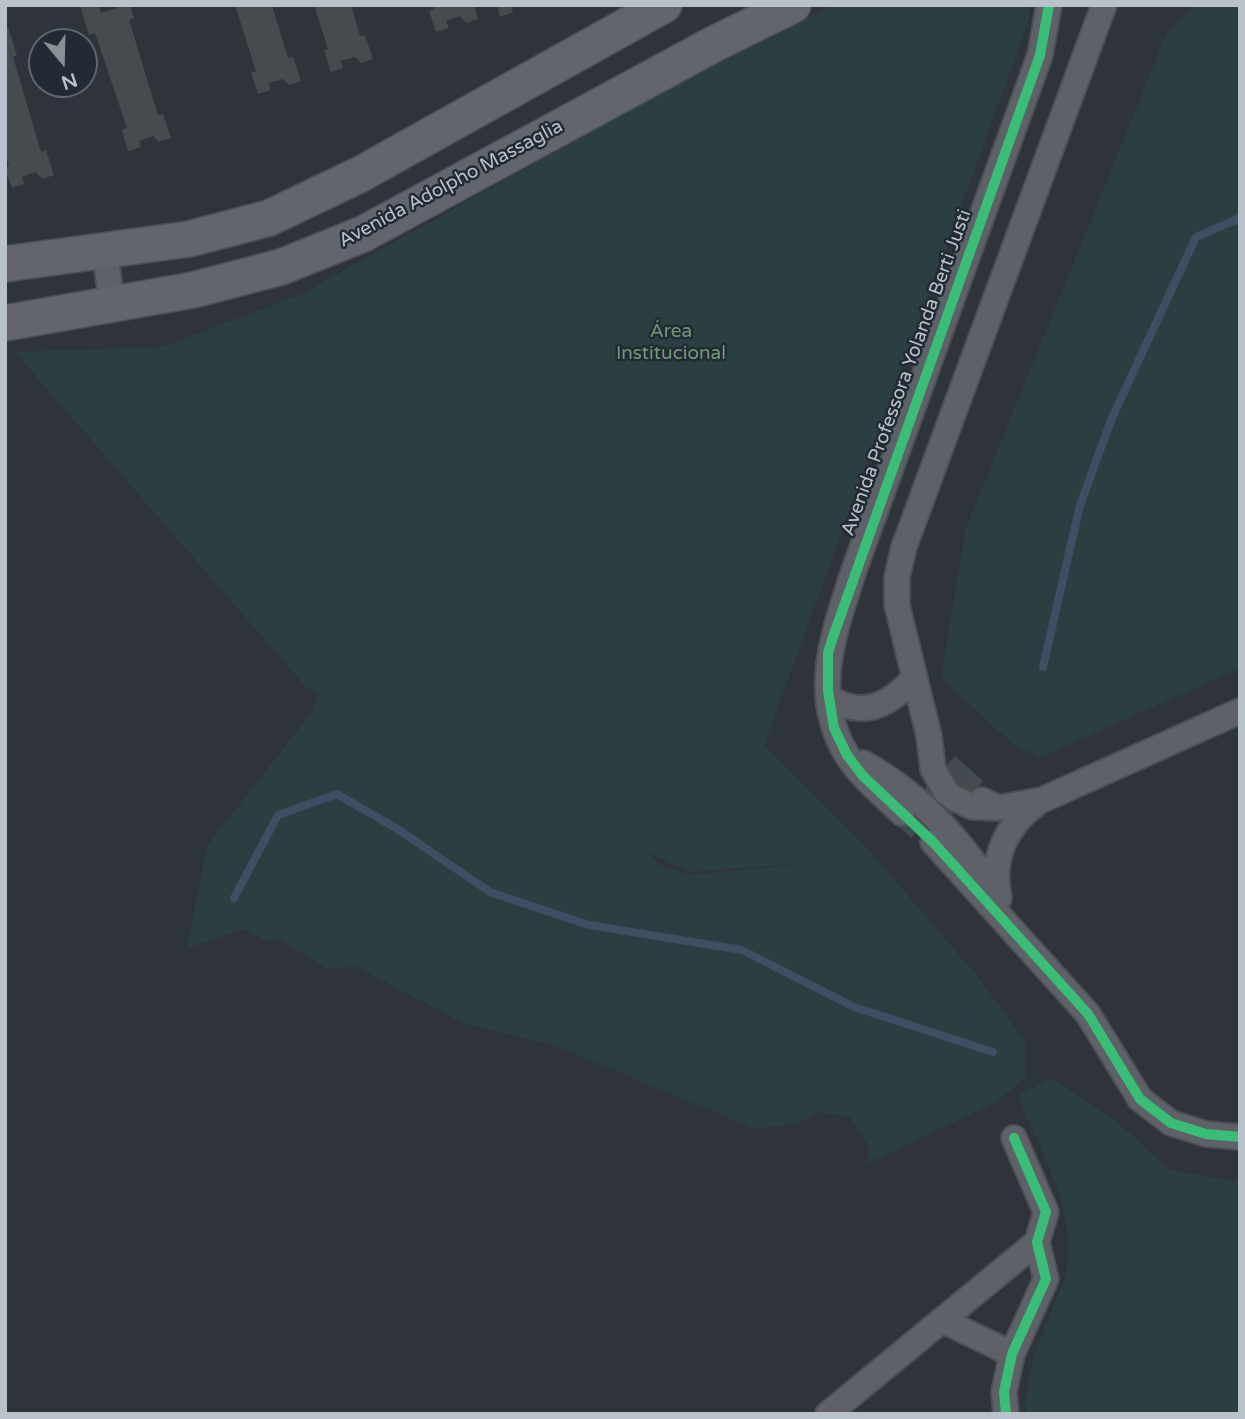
<!DOCTYPE html>
<html>
<head>
<meta charset="utf-8">
<style>
  body { margin:0 }
  #map { position:relative; width:1245px; height:1419px; overflow:hidden; background:#2e343a; font-family:"Varela Round",sans-serif }
  canvas { display:block }
  .frame { position:absolute; inset:0; border:7px solid #b9c1ca; pointer-events:none }
  .north { position:absolute; left:28px; top:28px; width:70px; height:70px; box-sizing:border-box; background:#212a35; border:2px solid #5e6671; border-radius:50%; rotate:161deg; font-size:19px; font-weight:700; line-height:28px; text-align:center; color:#b9c1ca }
  .north::after { content:''; display:block; margin:auto; width:24px; height:32px; background:#889098; clip-path:polygon(50% 0,100% 100%,50% 72%,0 100%) }
</style>
</head>
<body>
<div id="map">
<canvas width="1245" height="1419"></canvas>
<div class="frame"></div>
<div class="north">N</div>
</div>
<script>
const g = document.querySelector('canvas').getContext('2d');
g.lineJoin = 'round';
function fillPath(path, color) { g.fillStyle = color; g.fill(path, 'evenodd'); }
function trace(path, color, width, dash) { g.strokeStyle = color; g.lineWidth = width; g.lineCap = dash ? 'butt' : 'round'; g.setLineDash(dash || []); g.stroke(path); }
function label(font, color, halo, rows, align = 'center') {
  g.font = font + ' "Varela Round",sans-serif'; g.lineWidth = 5; g.setLineDash([]); g.textBaseline = 'middle'; g.strokeStyle = halo; g.fillStyle = color; for (const [text, x, y, turn = 0] of rows) {
    g.save(); g.translate(x, y); g.rotate((+turn || 0) * Math.PI / 180); g.textAlign = isNaN(turn) ? turn : align; if (halo) g.strokeText(text, 0, 0); g.fillText(text, 0, 0); g.restore();
  }
}
const green = new Path2D(`
  M834,5H1030L1028,23L764,745L875,857L978,977L1025,1041L1026,1077L996,1102L868,1163L867,1144L850,1117L818,1112L796,1124L755,1129L551,1044L463,1023L358,967L325,968L280,939L265,941L244,929L187,948L207,846L312,712L318,693L306,687L15,352L162,347L302,294L744,46ZM648,852L690,872L820,862L691,875L659,865Z
  M1195,5H1240V668L1041,757L1013,744L941,678L966,528L1166,35Z
  M1052,1078L1117,1122L1170,1170L1240,1182V1414H1026C1025,1361 1047,1328 1064,1280C1083,1225 1040,1146 1017,1096Z`);
const stream = new Path2D(`
  M1043,667L1080,505L1112,418L1196,237L1240,218
  M234,898L278,815L337,794L399,830L490,892L589,925L742,950L854,1007L993,1052`);
const building = new Path2D(`
  M80,5H98L101,13L117,8V5H130L134,18L129,20L158,115L163,114L171,138L159,142L153,136L139,141L141,147L128,151L122,130L127,128L95,33L89,35Z
  M235,5H272L288,58L293,57L301,81L289,85L283,79L269,83L271,90L258,94L251,73L256,71Z
  M314,5H351L360,36L365,35L373,59L361,63L355,57L341,61L343,68L331,72L324,50L328,49Z
  M433,5H474L478,19L466,23L460,16L446,21L449,28L436,32L429,11L434,9Z
  M497,5H511L513,12L500,17Z
  M8,27L17,55L13,57L41,152L46,150L54,175L42,179L36,172L22,177L24,184L12,188L5,169L9,165L5,152V28Z
  M955,756L983,781L926,843L898,818Z`);
const streetTunnel = new Path2D(`
  M946,765L972,792
  M902,813L933,842`);
const street = new Path2D(`
  M105,251L112,305
  M830,698C863,719 890,705 914,678
  M863,763C922,795 962,842 999,898
  M982,800L998,808L1042,800L1240,711
  M998,808L973,807L954,798L946,792L933,769L929,736L897,605V577L904,547L1104,5
  M902,813C883,795 861,777 847,755C810,695 834,633 853,573L1040,55L1049,5
  M933,842L1088,1014L1140,1099L1171,1123L1206,1134L1240,1137
  M999,897C991,860 1005,826 1036,804
  M942,1320L1012,1354
  M828,1414L1037,1242
  M1006,1414L1004,1392L1012,1354L1046,1279L1037,1242L1046,1212L1014,1138`);
const secondary = new Path2D(`
  M5,264L189,239L269,218L359,175L664,5
  M5,323L193,290L281,267L363,234L714,44L793,5`);
const cycleway = new Path2D(`
  M1049,5L1040,55L833,637L828,653V691L834,728L847,755L863,776L933,842L1088,1014L1140,1099L1171,1123L1206,1134L1240,1137
  M1006,1414L1004,1392L1012,1354L1046,1279L1037,1242L1046,1212L1014,1138`);
const streetNames = [
  ["Avenida Adolpho Massaglia",451,184,-28],
  ["Avenida Professora Yolanda Berti Justi",907,373,-70]
];
const parkNames = [
  ["Área",671,332],
  ["Institucional",671,354]
];
fillPath(green, '#2b3f41');
trace(stream, '#3e4f63', 8);
fillPath(building, '#464b50');
trace(streetTunnel, '#434950', 24, [24, 12]);
trace(street, '#4c5055', 28);
trace(secondary, '#4c5055', 38);
trace(street, '#5e6268', 24);
trace(secondary, '#62666c', 35);
trace(cycleway, '#3abd76', 10);
label('19px', '#b9c1ca', '#212a35', streetNames);
label('19px', '#729979', '#212a35', parkNames);
</script>
</body>
</html>
